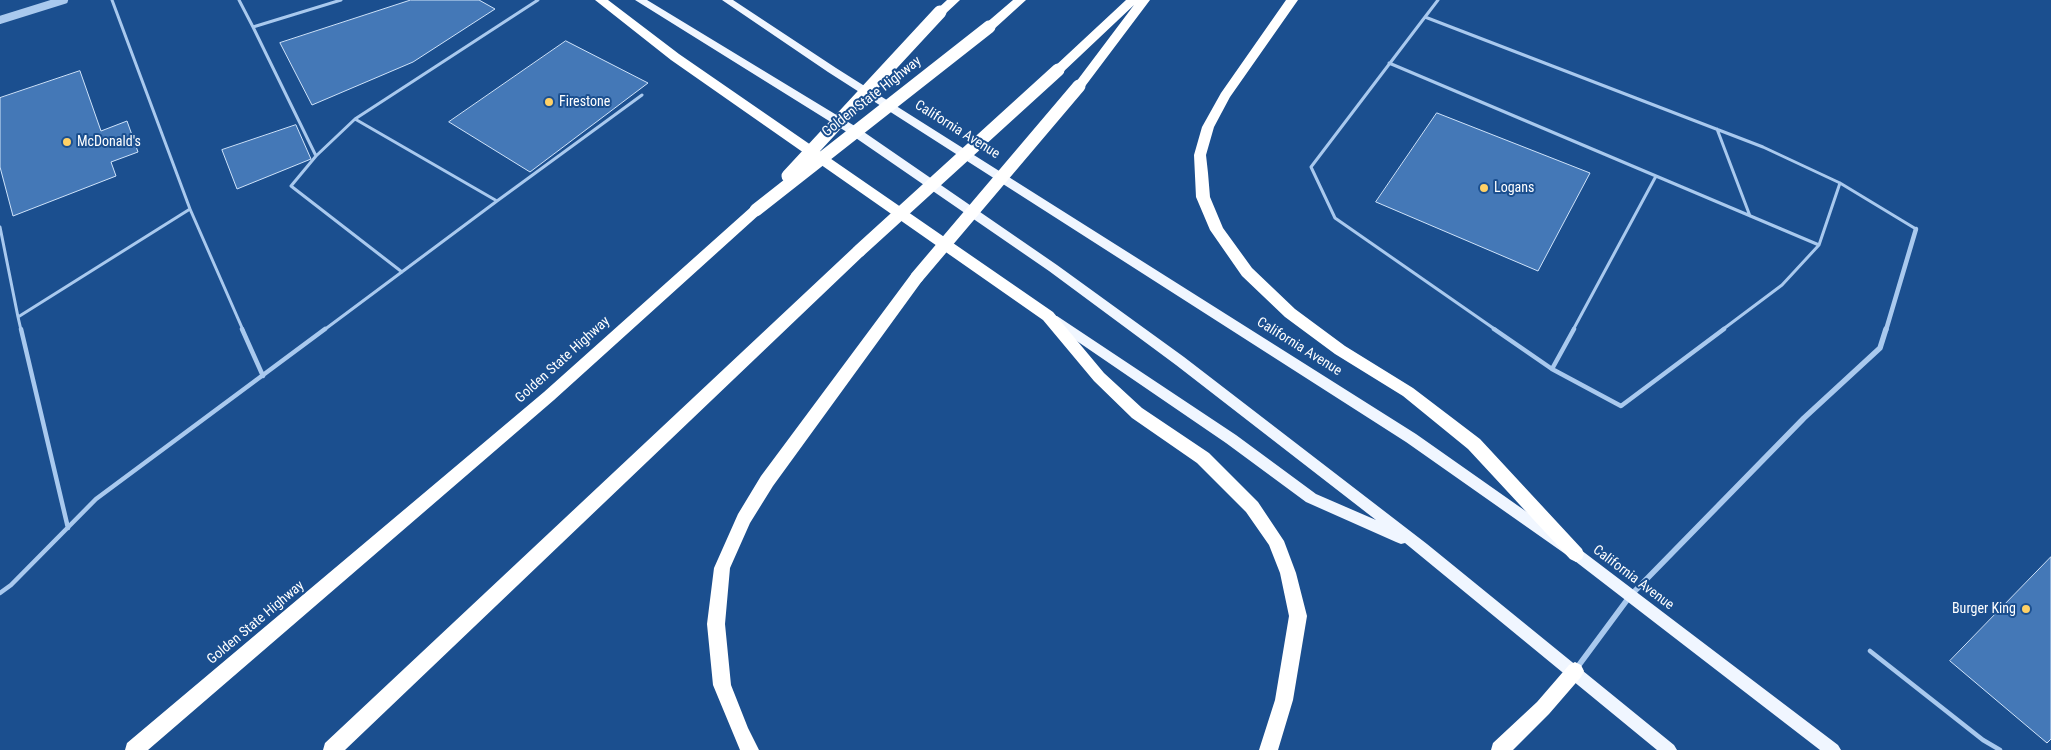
<!DOCTYPE html>
<html>
<head>
<meta charset="utf-8">
<style>
  body { margin:0 }
  canvas { display:block; background:#1b4f8f }
</style>
</head>
<body>
<canvas width="2051" height="750"></canvas>
<script>
const g = document.querySelector('canvas').getContext('2d');
g.lineJoin = 'round';
function fillPath(path, color) { g.fillStyle = color; g.fill(path, 'evenodd'); }
function trace(path, color, width, dash) { g.strokeStyle = color; g.lineWidth = width; g.lineCap = dash ? 'butt' : 'round'; g.setLineDash(dash || []); g.stroke(path); }
function label(font, color, halo, rows, align = 'center') {
  g.font = font + ' "Roboto Condensed",sans-serif'; g.lineWidth = 4; g.setLineDash([]); g.textBaseline = 'middle'; g.strokeStyle = halo; g.fillStyle = color; for (const [text, x, y, turn = 0] of rows) {
    g.save(); g.translate(x, y); g.rotate((+turn || 0) * Math.PI / 180); g.textAlign = isNaN(turn) ? turn : align; if (halo) g.strokeText(text, 0, 0); g.fillText(text, 0, 0); g.restore();
  }
}
const building = new Path2D(`
  M411,0H479L495,9L413,62L312,105L280,43Z
  M566,41L648,83L530,172L449,122Z
  M80,71L101,131L127,121L138,152L111,162L116,176L13,216L0,167V98Z
  M1437,113L1590,173L1538,271L1376,202Z
  M296,125L311,159L237,189L222,150Z
  M2051,557V739L2047,743L1950,661Z`);
const serviceFar1 = new Path2D(`
  M239,0L253,27L341,0
  M1425,17L1438,0
  M253,27L316,156L355,119L538,0
  M1389,63L1656,176
  M355,119L497,201L642,95
  M1717,129L1750,216
  M316,156L291,186L402,272
  M1840,183L1916,229
  M190,209L243,330
  M0,227L18,317L190,209L112,0
  M18,317L21,330
  M324,330L497,201
  M1496,330L1335,218L1311,167L1425,17L1763,147L1840,183
  M1573,330L1656,176L1819,245
  M1722,330L1782,285L1819,245L1840,183`);
const service = new Path2D(`
  M21,329L68,528
  M242,329L263,376
  M1494,329L1552,369L1621,406L1724,329
  M1552,369L1574,329
  M0,593L11,585L96,499L325,329
  M1870,651L1983,740L2000,750`);
const minorFar1 = new Path2D(`
  M1886,330L1916,229`);
const minor = new Path2D(`
  M1576,669L1630,596L1804,418L1880,348L1886,329`);
const tertiary = new Path2D(`
  M0,20L64,0`);
const primary = new Path2D(`
  M635,0H647L858,128L1057,265L1184,357L1427,544L1674,745L1677,750H1657L1405,543L1401,544L1396,542L1306,502L1226,443L1049,322L1047,319L1049,316H1057L1236,435L1316,494L1376,520L1176,365L1049,271L850,134Z
  M722,0H733L836,68L1416,434L1581,550L1838,745L1841,750H1820L1571,558L1406,442L828,72Z`);
const motorway = new Path2D(`
  M595,0H608L679,54L1053,312L1104,373L1142,408L1209,453L1258,502L1284,541L1296,573L1307,616L1293,700L1278,750H1259L1275,700L1289,616L1280,573L1269,545L1246,512L1197,463L1132,418L1094,381L1043,320L671,60Z
  M947,0H960L944,15H936L934,12Z
  M1013,0H1026L993,30H985L983,27L985,24Z
  M1126,0H1150L1083,89H1075L1073,86L1134,5L1062,73H1054L1052,70L1054,67Z
  M1286,0H1298L1230,97L1214,127L1206,155L1208,173L1210,197L1223,228L1252,268L1295,309L1345,346L1413,388L1480,439L1582,549L1584,554L1582,559L1576,562L1570,559L1468,449L1403,396L1335,354L1285,317L1242,276L1210,230L1196,197L1194,155L1202,127L1221,93Z
  M756,205L761,207L763,210L761,213L554,400L148,750H125L127,743L544,392L751,207Z
  M859,246L864,247L866,251L864,255L345,750H323L325,743L854,247Z
  M917,272L922,273L924,277L922,281L773,486L750,523L730,568L725,624L731,685L748,728L759,750H740L713,685L707,624L714,568L738,514L761,476L912,273Z
  M1575,662L1581,665L1584,671L1581,677L1549,714L1513,750H1491L1493,743L1537,702L1569,665Z`);
const motorwayBridge = new Path2D(`
  M788,176L940,12
  M756,210L989,27
  M859,251L1058,70
  M917,277L1079,86`);
const markers = [
  [549,102,5,"#ffd166"],
  [67,142,5,"#ffd166"],
  [1484,188,5,"#ffd166"],
  [2026,609,5,"#ffd166"]
];
const streetNames = [
  ["Golden State Highway",872,97,-38],
  ["California Avenue",957,130,32],
  ["California Avenue",1299,347,32],
  ["Golden State Highway",563,360,-42],
  ["California Avenue",1633,578,37],
  ["Golden State Highway",256,623,-40]
];
const poiNames = [
  ["Firestone",559,102],
  ["McDonald's",77,142],
  ["Logans",1494,188],
  ["Burger King",2016,609,"right"]
];
fillPath(building, '#4478b7');
trace(building, '#cfe3fa', 1);
trace(serviceFar1, '#a9c9ee', 3);
trace(service, '#a9c9ee', 4.5);
trace(minorFar1, '#a9c9ee', 4.5);
trace(minor, '#a9c9ee', 5.5);
trace(tertiary, '#a9c9ee', 8);
fillPath(primary, '#f0f6ff');
fillPath(motorway, '#fff');
trace(motorwayBridge, '#fff', 13);
for (const [x, y, r, color] of markers) { const dot = new Path2D(); dot.arc(x, y, r, 0, 2 * Math.PI); g.fillStyle = color; g.fill(dot); trace(dot, '#1b4f8f', 2); }
label('14px', '#fff', '#1b4f8f', streetNames);
label('14px', '#fff', '#1b4f8f', poiNames, 'left');
</script>
</body>
</html>
